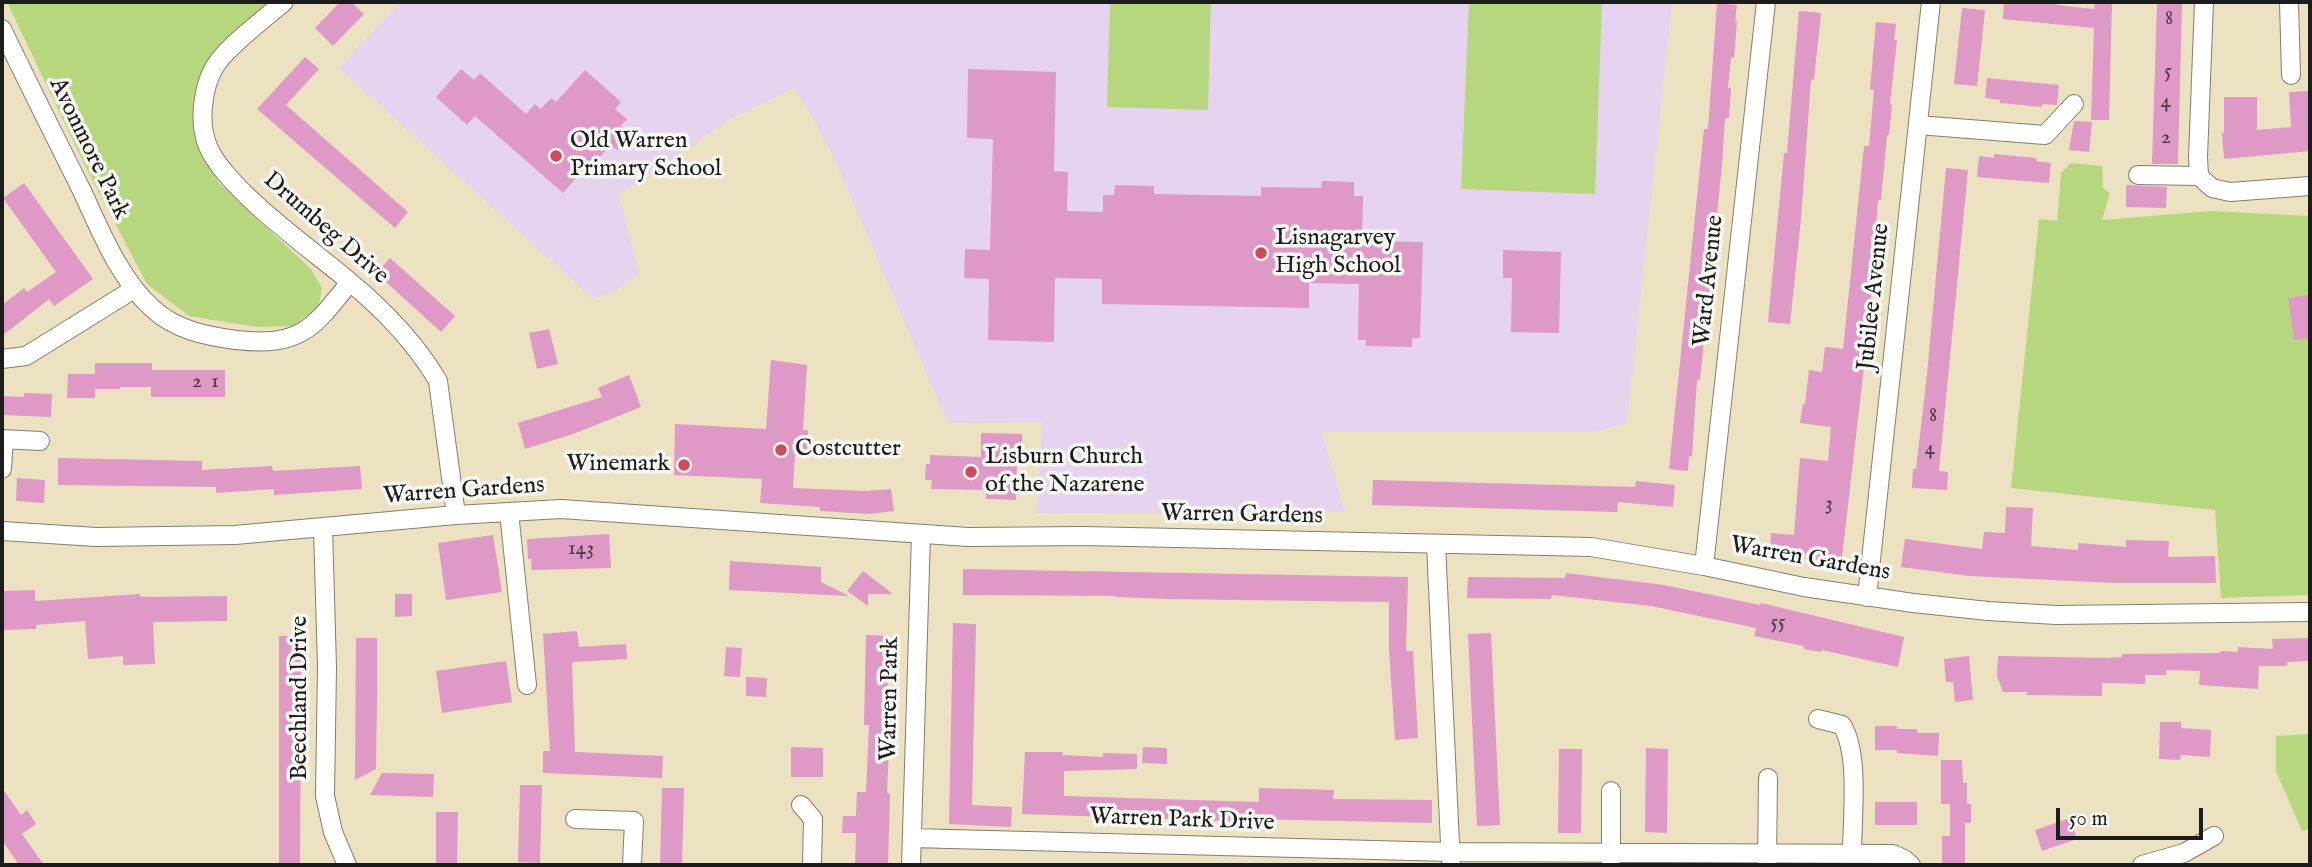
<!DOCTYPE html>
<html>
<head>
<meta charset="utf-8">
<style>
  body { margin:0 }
  #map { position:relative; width:2312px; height:867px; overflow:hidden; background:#ece1c1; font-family:"IM FELL English",serif }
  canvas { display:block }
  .frame { position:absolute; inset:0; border:4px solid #1c1c1c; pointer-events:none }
  .scale { position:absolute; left:2056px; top:808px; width:147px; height:32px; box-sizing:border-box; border:4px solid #1c1c1c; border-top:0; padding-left:9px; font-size:21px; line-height:24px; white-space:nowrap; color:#1c1c1c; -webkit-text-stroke:5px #f6f6f2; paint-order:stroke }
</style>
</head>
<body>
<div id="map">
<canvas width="2312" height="867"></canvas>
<div class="frame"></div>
<div class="scale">50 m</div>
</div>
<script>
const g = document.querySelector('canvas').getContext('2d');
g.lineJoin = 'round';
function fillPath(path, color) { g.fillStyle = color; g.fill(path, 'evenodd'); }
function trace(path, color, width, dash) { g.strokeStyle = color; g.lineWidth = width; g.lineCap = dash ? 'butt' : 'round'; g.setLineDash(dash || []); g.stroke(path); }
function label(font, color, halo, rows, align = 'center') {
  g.font = font + ' "IM FELL English",serif'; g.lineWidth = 7; g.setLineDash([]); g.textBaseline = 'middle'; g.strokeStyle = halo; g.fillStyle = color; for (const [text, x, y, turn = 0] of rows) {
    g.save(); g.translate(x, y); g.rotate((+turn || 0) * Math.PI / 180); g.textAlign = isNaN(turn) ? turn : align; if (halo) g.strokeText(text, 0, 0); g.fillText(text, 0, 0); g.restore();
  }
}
const built = new Path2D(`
  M400,2H1672L1627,423L1595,432H1322L1345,512L1037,513L1042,422L948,423L832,153L795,88L732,118L619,194L639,273L616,291L593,299L339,68Z`);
const green = new Path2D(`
  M7,2H273L224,45L195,89V135L219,183L311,269L322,288L318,308L292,326L256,327L189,316L147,284L85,166Z
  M1110,2H1211L1208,110L1107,107Z
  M1469,2H1602L1595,194L1461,189Z
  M2071,163L2102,166L2103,188L2110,193L2102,220L2211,211L2310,216V595L2221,598L2215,510L2011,488L2039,219L2057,221L2061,173Z
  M2310,734V829L2302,831L2276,771V736Z`);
const building = new Path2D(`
  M340,2H351L364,14L333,46L315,28Z
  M2004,2H2057V5L2094,9L2095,2H2112L2109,120H2091L2094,28L2003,19Z
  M2157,2H2182L2178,164H2152Z
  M1717,3L1737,5L1735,21H1737L1734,58L1731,57L1728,88H1731L1729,118H1725L1722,165L1700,380H1697L1692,457L1689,456L1688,471L1669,469L1704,129H1708Z
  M1962,8L1985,10L1977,86L1954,84Z
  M1799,11L1821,13L1814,80L1811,79L1801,219L1790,324L1768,322L1784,153H1787Z
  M1876,22L1896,24L1894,40H1897L1890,104L1892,105L1889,135H1887L1881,200H1878L1870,314L1841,566L1818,564L1819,560L1785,558V554L1770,553L1771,533L1794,535L1800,458L1828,461L1831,427L1800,423L1803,404H1805L1809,370L1822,372L1825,347L1843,349L1864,146H1869L1874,90L1870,89Z
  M305,57L319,69L286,105L408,212L395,228L257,109Z
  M461,69L474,80L480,73L526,114L535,104L541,109L551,98L556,102L585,70L621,102L615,109L627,119L621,126L631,134L617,150L611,145L596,161L593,159L563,193L475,116L467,125L436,97Z
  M968,69L1056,72L1054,171L1068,172L1067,211L1103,212V195H1114L1115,185L1154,186V194L1261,196V187L1321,188L1322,181L1354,182V196H1363L1362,241L1423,242L1420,338H1412V347L1366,346V340H1358L1359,284L1309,283V308L1102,304V279L1055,278L1054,342L988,340L989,279L964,278L965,249L990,250L993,139L967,138Z
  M1987,78L2059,85L2057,105L2042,104V107L2000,103V100L1985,98Z
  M2310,91V151L2224,159L2222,133H2224V97H2257V130L2291,127L2289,92Z
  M2074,121L2092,122L2089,152L2069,150Z
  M1994,154L2036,158V161L2051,163L2049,183L1977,177L1979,156L1994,158Z
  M1946,168L1968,170L1939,471L1948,472L1947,490L1912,488L1913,469H1916L1927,374Z
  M24,183L93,279L54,306L49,299L2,336V305L24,288L27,292L56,272L3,198Z
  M2126,185L2167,187L2166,208L2126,207Z
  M1503,250L1561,252L1559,333L1511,332L1512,278H1503Z
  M390,258L455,316L441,332L376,273Z
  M2310,295V338L2294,340L2288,298Z
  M549,329L558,364L537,369L529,333Z
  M771,360L807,365L803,430H808L807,455H795L793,488L867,491L891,489L894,511L870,514L820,511V507L760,503L762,479L674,475L675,424L766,429Z
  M95,363H152V370H225V397H151V387H120V389H95V398H67L68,374H95Z
  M629,375L641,407L573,434L525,449L518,423L602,397L598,388Z
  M24,393L52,394L51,417L2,415V396L24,397Z
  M981,433L1022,434V462H1017L1016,500L986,499V490L931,489L932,480H925L926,464H930V455L981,457Z
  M58,458L202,461V470L272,466L273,471L360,466L362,489L274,495V489L216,493V487L58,485Z
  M17,478L45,480L44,503L16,501Z
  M1373,480L1635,487L1636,481L1675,485L1673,507L1618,502L1617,512L1372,505Z
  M2006,507L2033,508L2031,546L2078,550V543L2126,547V540L2169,541L2168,557L2215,556L2216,583H2114L1970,576L1901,567L1905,539L1982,549L1984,532L2005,533Z
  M609,534L611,568L532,570L531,559H528L527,539Z
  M493,535L502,592L446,600L438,543Z
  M730,561L821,567V582L849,596L729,590Z
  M963,569L1408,577L1406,651H1413L1418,738L1395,740L1389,650V602L1167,599L1116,597V596L963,595Z
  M863,571L893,594H868V606L847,591Z
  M1566,573L1664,585L1760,605L1761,603L1904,637L1898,667L1822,650L1821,652L1804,649V646L1754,636L1756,628L1651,606L1552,595L1551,599L1467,598L1468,577L1565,578Z
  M35,590V601L140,594V597L227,596V621L153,622L155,664L123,665V656L88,659L85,621L36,625V629L2,630V591Z
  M395,594H412V616L395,617Z
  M953,623L976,624L972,805L1012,807L1011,827L949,824Z
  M577,631L579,647L626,644L627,659L572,662L575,752L663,756L662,778L543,773V751H550L543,634Z
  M1491,633L1500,825L1477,826L1468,634Z
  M866,635L889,636L886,747H889L887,793L890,794L888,865H855L856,833H842L843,816H856L857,792H866L869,725H864Z
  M279,636H301L300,865H279Z
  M356,638H377V698L376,769L355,780Z
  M2310,638V661L2287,662V666H2259L2258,689L2199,685L2200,671L2166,670V675H2145V684L2102,683V696L2027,695V692H2003L1997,676L1998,656L2110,658L2122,657V654L2220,653L2221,651L2238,652V647L2273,649L2272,639Z
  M726,647L742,648L740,677L724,676Z
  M1969,656L1973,700L1955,702L1953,682H1946L1944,659Z
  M506,661L512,702L442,713L436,671Z
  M746,677L767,678L766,697L746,696Z
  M2160,722H2181V728L2211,730L2210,757L2181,755L2180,760L2159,759Z
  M1875,726H1897V729H1917V733H1939L1938,756L1897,753V750H1875Z
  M791,747L823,748V777H791Z
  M1143,747L1167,748V764L1142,763Z
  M1646,748L1668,749L1667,833L1645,832Z
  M1559,749H1582L1581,833H1558Z
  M1025,752H1063L1062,755L1103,757V753L1137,754V769L1064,771V796L1259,802V788L1334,790L1333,799L1432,800V823L1251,819V822L1022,814Z
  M1941,760H1962L1963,783H1967V804H1971V823H1965V865H1942V836H1950V804H1941Z
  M382,773L434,774L433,797L370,795Z
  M520,785H542L540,863L518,862Z
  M2,788L21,815L27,810L36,824L22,834L44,865H19L2,840Z
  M662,788H684L682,865H660Z
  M1875,802H1917V825H1875Z
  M436,812H458L457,865H436Z
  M2070,818L2077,839L2042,851L2035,830Z`);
const street = new Path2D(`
  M284,2C266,17 224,49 214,68C203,87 199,119 206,141C219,185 314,251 350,282C385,311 415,342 438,381L456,515
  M2204,2L2198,157L2199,176L2212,188L2230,192L2310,186
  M2289,2L2291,75
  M2,29C28,83 55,137 82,191C101,232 119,278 153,309C176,330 206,336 236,340C300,347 313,329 350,282
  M1918,125L2045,135L2074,104
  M2138,175L2199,176
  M2,359L26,356L134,289
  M2,439L40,441
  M2,469L4,439
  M509,512L527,685
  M323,528L327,667L325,796L333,832L347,865
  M2,531L96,537L235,535L456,515L561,509L968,537L1084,536L1591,547L1704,566L1804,587L1913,603L1988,611L2056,615L2310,612
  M1436,544L1451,865
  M1704,566L1766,2
  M1867,597L1931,2
  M1818,719L1842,725C1860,755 1852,818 1852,854
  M1611,791V865
  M801,805L813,819L812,865
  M575,819L634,821L632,865
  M912,838L1451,852L1893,854L1904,859L1911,865
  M911,865L921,534
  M1767,865L1768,778
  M2142,865L2184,853L2214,836`);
const markers = [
  [556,156,7,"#d1495b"],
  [1261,253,7,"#d1495b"],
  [781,450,7,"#d1495b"],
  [684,465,7,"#d1495b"],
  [971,472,7,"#d1495b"]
];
const numberNames = [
  ["8",2169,20],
  ["5",2168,73],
  ["4",2166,103],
  ["2",2166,139],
  ["2",197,383],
  ["1",215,383],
  ["8",1933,417],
  ["4",1930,450],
  ["3",1829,505],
  ["143",581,550],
  ["55",1778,624]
];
const poiNames = [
  ["Old Warren",570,142],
  ["Primary School",570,170],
  ["Lisnagarvey",1275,239],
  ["High School",1275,267],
  ["Costcutter",795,450],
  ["Lisburn Church",985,458],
  ["of the Nazarene",985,486],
  ["Winemark",670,465,"right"]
];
const streetNames = [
  ["Avonmore Park",88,149,64],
  ["Drumbeg Drive",325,229,41],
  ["Ward Avenue",1710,281,-84],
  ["Jubilee Avenue",1875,297,-84],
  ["Warren Gardens",464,492,-4],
  ["Warren Gardens",1242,516,1],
  ["Warren Gardens",1810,560,10],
  ["Beechland Drive",301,698,-90],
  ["Warren Park",891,699,-89],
  ["Warren Park Drive",1182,821,2]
];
fillPath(built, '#e5d3f0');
fillPath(green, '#b7d77f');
fillPath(building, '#df99c7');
trace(street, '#847e6e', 20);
trace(street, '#fff', 18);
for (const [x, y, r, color] of markers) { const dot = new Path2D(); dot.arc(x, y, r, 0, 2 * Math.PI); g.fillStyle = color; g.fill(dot); trace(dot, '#f6f6f2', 2.5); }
label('21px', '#4d3b47', null, numberNames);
label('24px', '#1c1c1c', '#f6f6f2', poiNames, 'left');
label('24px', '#1c1c1c', '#f6f6f2', streetNames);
</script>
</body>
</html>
